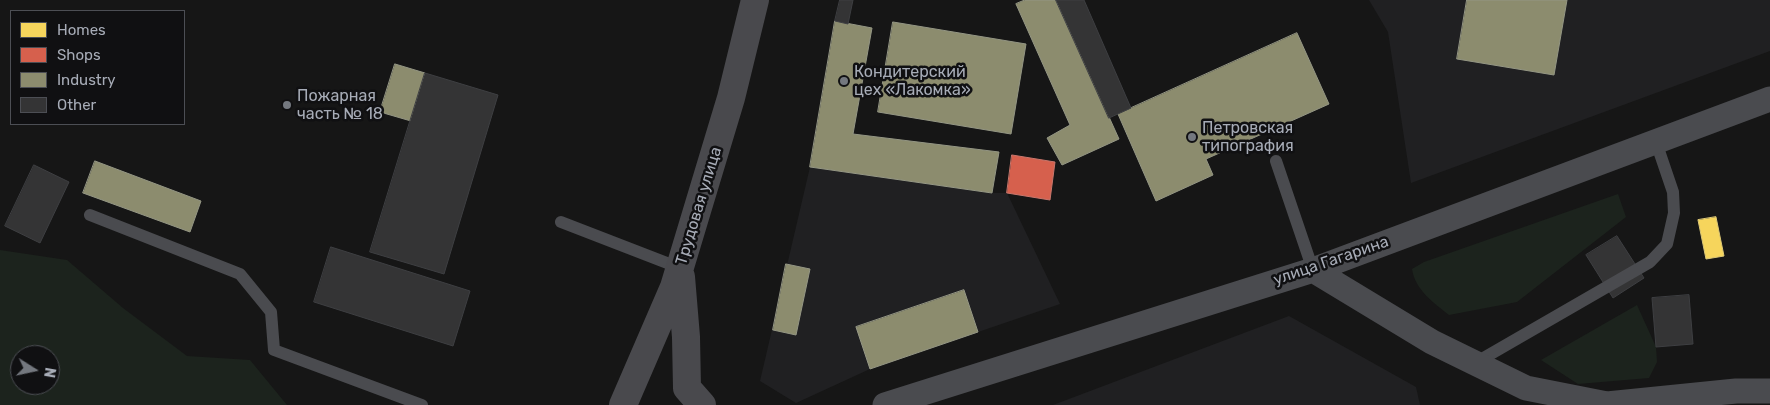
<!DOCTYPE html>
<html>
<head>
<meta charset="utf-8">
<style>
  body { margin:0 }
  #map { position:relative; width:1770px; height:405px; overflow:hidden; background:#161616; font-family:Rubik,sans-serif }
  canvas { display:block }
  .legend { position:absolute; left:10px; top:10px; width:175px; height:115px; box-sizing:border-box; background:#101012; border:1px solid #4c4e54; margin:0; padding:6px 9px; list-style:none; font-size:15px; color:#a7acb7 }
  .legend li { display:flex; align-items:center; gap:10px; height:25px }
  .legend b { width:25px; border:1px solid #4c4e54 }
  .north { position:absolute; left:10px; top:345px; width:50px; height:50px; box-sizing:border-box; background:#101012; border:1px solid #4c4e54; border-radius:50%; rotate:100deg; font-size:14px; font-weight:700; line-height:20px; text-align:center; color:#a7acb7 }
  .north::after { content:''; display:block; margin:auto; width:18px; height:22px; background:#74787f; clip-path:polygon(50% 0,100% 100%,50% 72%,0 100%) }
</style>
</head>
<body>
<div id="map">
<canvas width="1770" height="405"></canvas>
<ul class="legend">
<li><b style="height:14px;background:#f6d55c"></b>Homes</li>
<li><b style="height:14px;background:#d6604d"></b>Shops</li>
<li><b style="height:14px;background:#8c8c6e"></b>Industry</li>
<li><b style="height:14px;background:#343435"></b>Other</li>
</ul>
<div class="north">N</div>
</div>
<script>
const g = document.querySelector('canvas').getContext('2d');
g.lineJoin = 'round';
function fillPath(path, color) { g.fillStyle = color; g.fill(path, 'evenodd'); }
function trace(path, color, width, dash) { g.strokeStyle = color; g.lineWidth = width; g.lineCap = dash ? 'butt' : 'round'; g.setLineDash(dash || []); g.stroke(path); }
function label(font, color, halo, rows, align = 'center') {
  g.font = font + ' Rubik,sans-serif'; g.lineWidth = 5; g.setLineDash([]); g.textBaseline = 'middle'; g.strokeStyle = halo; g.fillStyle = color; for (const [text, x, y, turn = 0] of rows) {
    g.save(); g.translate(x, y); g.rotate((+turn || 0) * Math.PI / 180); g.textAlign = isNaN(turn) ? turn : align; if (halo) g.strokeText(text, 0, 0); g.fillText(text, 0, 0); g.restore();
  }
}
const built = new Path2D(`
  M1369,0H1770V51L1411,183L1388,32Z
  M810,167L992,193H1007L1060,304L870,369L796,403L760,381Z
  M1289,316L1416,387L1420,405H1053Z`);
const green = new Path2D(`
  M1618,194L1626,217L1517,302L1449,315C1434,303 1415,290 1412,269L1424,262Z
  M0,250L67,260L123,308L187,356L250,360L287,405H0ZM20,355H50V385H20Z
  M1637,305L1656,347L1657,362L1649,378L1578,384L1541,360Z`);
const homes = new Path2D(`
  M1716,217L1724,256L1706,259L1698,220Z`);
const shops = new Path2D(`
  M1012,155L1055,162L1050,200L1007,193Z`);
const industry = new Path2D(`
  M1025,0H1056L1119,139L1062,165L1047,138L1070,125L1016,4Z
  M1467,0H1567L1554,75L1457,59Z
  M835,21L872,28L853,134L999,152L992,193L810,167Z
  M893,22L1026,44L1011,134L878,112Z
  M1297,33L1329,104L1206,159L1213,175L1156,201L1118,114Z
  M395,64L425,73L411,121L380,112Z
  M95,161L201,201L190,232L83,193Z
  M786,264L810,269L796,335L773,330Z
  M964,290L978,332L870,369L856,327Z`);
const building = new Path2D(`
  M840,0H853L848,24L835,21Z
  M1056,0H1084L1131,108L1109,118Z
  M425,73L498,95L444,274L370,252Z
  M34,165L69,182L40,243L5,226Z
  M1617,236L1644,278L1613,298L1586,255Z
  M331,247L470,291L453,346L314,302Z
  M1689,295L1693,344L1656,347L1652,298Z`);
const lane = new Path2D(`
  M1276,161L1313,270
  M90,215L240,274L271,312L274,350L422,405
  M561,222L680,268
  M1475,363L1650,262L1667,244L1674,213L1673,192L1656,142`);
const street = new Path2D(`
  M1313,270L1432,342L1526,388L1607,404L1736,391H1770
  M885,405L1313,270L1770,99`);
const secondary = new Path2D(`
  M681,277L686,337L687,388L702,405
  M623,405L674,287L731,98L755,0`);
const markers = [
  [844,81,5,"#74787f"],
  [287,105,5,"#74787f"],
  [1192,137,5,"#74787f"]
];
const poiNames = [
  ["Кондитерский",854,72],
  ["цех «Лакомка»",854,90],
  ["Пожарная",297,96],
  ["часть № 18",297,114],
  ["Петровская",1202,128],
  ["типография",1202,146]
];
const streetNames = [
  ["Трудовая улица",699,206,-73],
  ["улица Гагарина",1331,261,-19]
];
fillPath(built, '#202022');
fillPath(green, '#1c231d');
fillPath(homes, '#f6d55c');
trace(homes, '#dec977', 1);
fillPath(shops, '#d6604d');
trace(shops, '#c8776d', 1);
fillPath(industry, '#8c8c6e');
trace(industry, '#949684', 1);
fillPath(building, '#343435');
trace(building, '#3e3f42', 1);
trace(lane, '#4a4b4f', 12);
trace(street, '#4a4b4f', 25);
trace(secondary, '#49494d', 28);
for (const [x, y, r, color] of markers) { const dot = new Path2D(); dot.arc(x, y, r, 0, 2 * Math.PI); g.fillStyle = color; g.fill(dot); trace(dot, '#101012', 2); }
label('16px', '#a7acb7', '#101012', poiNames, 'left');
label('16px', '#a7acb7', '#101012', streetNames);
</script>
</body>
</html>
